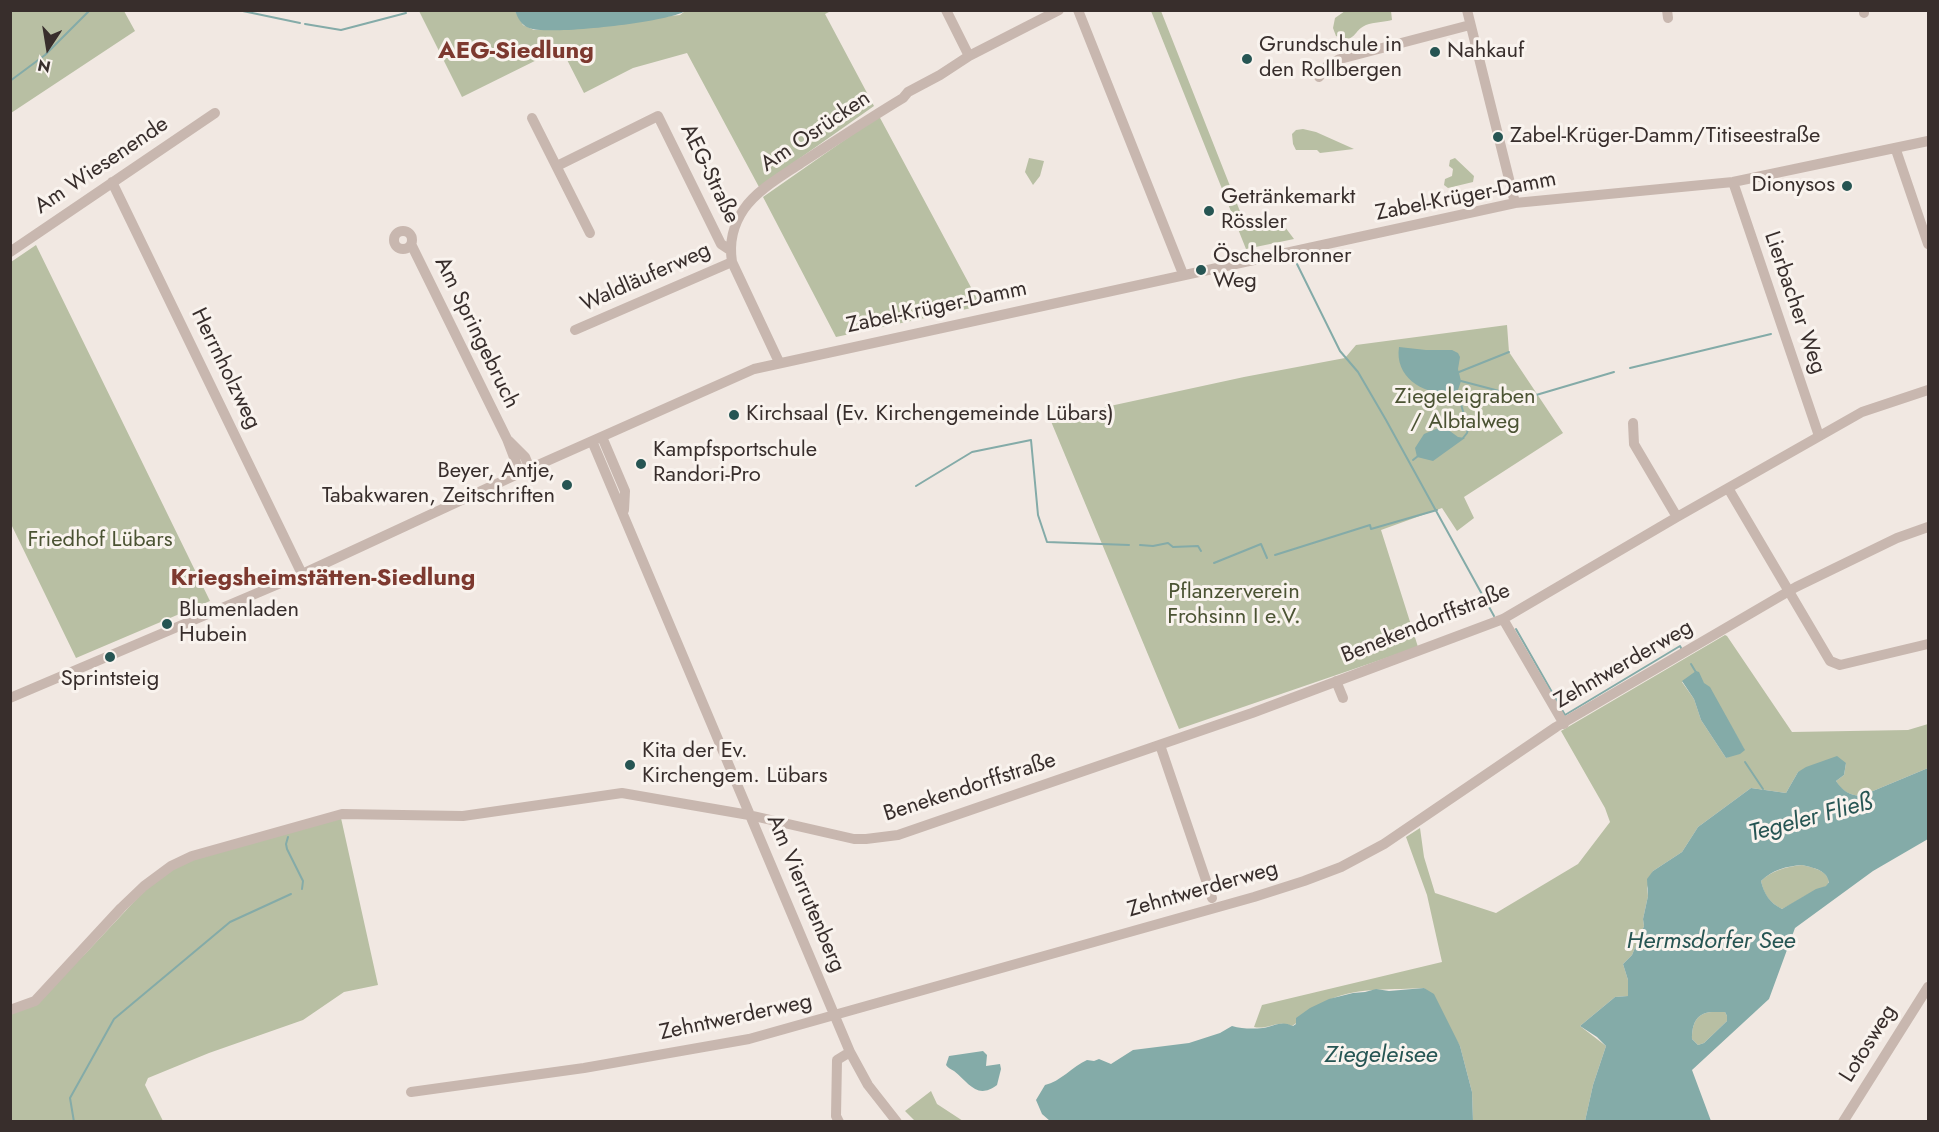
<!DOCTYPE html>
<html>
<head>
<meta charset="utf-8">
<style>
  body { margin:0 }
  #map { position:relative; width:1939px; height:1132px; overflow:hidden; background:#f1e8e2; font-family:Jost,sans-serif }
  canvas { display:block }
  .frame { position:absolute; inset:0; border:12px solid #382e2c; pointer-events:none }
  .north { position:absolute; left:18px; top:18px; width:60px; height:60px; -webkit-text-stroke:4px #f9f3ee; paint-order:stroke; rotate:192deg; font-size:16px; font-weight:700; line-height:24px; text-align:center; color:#382e2c }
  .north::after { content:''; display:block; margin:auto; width:21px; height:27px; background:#382e2c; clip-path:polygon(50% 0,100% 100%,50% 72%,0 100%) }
</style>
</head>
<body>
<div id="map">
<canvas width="1939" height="1132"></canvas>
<div class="frame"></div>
<div class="north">N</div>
</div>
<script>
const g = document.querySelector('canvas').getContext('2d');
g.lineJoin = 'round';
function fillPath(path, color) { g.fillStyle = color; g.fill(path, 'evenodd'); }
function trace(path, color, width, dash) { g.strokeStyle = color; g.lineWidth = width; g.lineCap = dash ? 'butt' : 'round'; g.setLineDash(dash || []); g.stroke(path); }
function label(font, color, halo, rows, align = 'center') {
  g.font = font + ' Jost,sans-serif'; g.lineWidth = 6; g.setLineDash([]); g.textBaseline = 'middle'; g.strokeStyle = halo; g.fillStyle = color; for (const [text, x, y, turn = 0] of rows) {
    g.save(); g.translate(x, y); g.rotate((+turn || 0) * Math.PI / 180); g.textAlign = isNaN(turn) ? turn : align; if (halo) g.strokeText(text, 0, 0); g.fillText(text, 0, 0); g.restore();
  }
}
const green = new Path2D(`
  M11,10L124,11L135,31L11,113Z
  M419,11H515L523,25L534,30L680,15L685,11H831L825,14L874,106L759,187L687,53L633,68L584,93L561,48L462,97Z
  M1151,11H1161L1245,224L1282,223L1294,239L1246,249Z
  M1345,11H1391L1392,20C1384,22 1374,22 1366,25C1352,31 1357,44 1336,36L1333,28L1335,18Z
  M879,116L981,306L836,337L763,197Z
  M1303,129L1316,132L1354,149L1320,153L1317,150H1296L1293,144L1292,134L1296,130Z
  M1029,158L1044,161L1040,176L1033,185L1025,172Z
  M1455,158L1474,176L1473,182L1448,188L1444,185L1445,179L1452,176L1453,169L1449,166L1450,160Z
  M36,245L210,601L76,658L11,524V262Z
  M1507,325L1509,352L1563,433L1464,497L1474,518L1457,531L1442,508L1381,530L1418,647L1179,729L1050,419L1244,377L1345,358L1356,345Z
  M1725,635L1727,636L1792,732L1908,730L1928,724V768L1861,796C1849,795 1842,791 1836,781L1844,775L1846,763L1798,772L1786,793L1751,788L1698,827L1682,852L1653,871L1647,888L1648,896L1643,919L1644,926L1632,955L1623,964L1628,980V996L1615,997L1580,1026L1606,1046L1593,1085L1585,1121H1473L1472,1092L1460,1046L1424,988C1394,990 1359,987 1331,999C1317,1004 1305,1018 1292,1026C1277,1019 1269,1030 1254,1027L1262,1005L1442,962L1427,895L1406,837L1420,828L1424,857L1435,893L1496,913L1578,864L1610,822L1605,808L1561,731ZM1691,676L1729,723L1744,749L1726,758L1701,720L1694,699L1682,682Z
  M341,818L378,985L344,992L303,1020L209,1053L148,1078L145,1085L163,1121H11L10,1013L18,1011L85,954L146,889L171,869L193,860Z
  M1802,865C1813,868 1825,869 1829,881L1827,886C1810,891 1797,902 1782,909C1770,903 1764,895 1761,881C1772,870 1786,867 1802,865Z
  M1712,1012H1725L1727,1016V1021L1704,1043L1698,1045L1692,1039C1692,1024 1696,1013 1712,1012Z
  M931,1091L937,1104L963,1121H915L905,1111Z`);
const water = new Path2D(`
  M515,11V10L685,11C670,22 547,36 529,28C521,25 518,18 515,11Z
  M1399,347L1426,350H1452L1458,353L1460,357L1458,369L1461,381L1457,393C1428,397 1394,380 1399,347Z
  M1443,426L1458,437L1465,438L1433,461L1417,457L1415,448L1424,434Z
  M1696,671L1699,672L1704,683L1710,687L1745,750L1740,754L1726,758L1701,720L1694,699L1682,681Z
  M1837,756L1846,763L1844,775L1836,781C1843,791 1849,795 1861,796L1928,768V839L1873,871L1795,928L1769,999L1692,1070L1711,1121H1585L1593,1085L1606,1046L1597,1037L1580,1026L1615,997L1628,996V980L1623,964L1632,955L1644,926L1643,919L1648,896L1647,879L1653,871L1682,852L1698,827L1751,788L1786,793L1798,772L1806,767ZM1802,865C1813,868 1826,869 1829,882L1826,886L1816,889L1782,909C1770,903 1764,894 1761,881C1772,870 1787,866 1802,865ZM1712,1012H1725L1727,1016V1021L1704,1043L1698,1045L1692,1039C1692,1024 1696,1013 1712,1012Z
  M1424,988L1434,994L1460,1046L1472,1092L1473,1121H1050L1042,1114L1036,1100L1045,1085C1060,1082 1073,1066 1087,1060L1094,1061L1099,1059L1111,1064L1133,1050L1189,1043L1220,1033L1232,1026C1242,1029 1253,1029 1263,1028C1275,1026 1281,1020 1293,1026L1296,1024V1018L1310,1008L1329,999L1353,993L1365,992L1376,989L1389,991Z
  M983,1051L987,1055L986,1066L1000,1064L1001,1069L997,1085C977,1100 969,1083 954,1071C951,1069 948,1068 946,1065L949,1056Z`);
const stream = new Path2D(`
  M238,10L300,23
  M305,24L341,30L406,13
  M10,81L45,55L90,10
  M1297,264L1340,351L1358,372L1386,420L1494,616
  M1630,368L1771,334
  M1457,374L1459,372L1509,352
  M1461,381L1526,398L1614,372
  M1457,391L1468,428L1467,433L1463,438
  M1413,460L1418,456
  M916,486L972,452L1031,440L1038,515L1047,542L1129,545
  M1140,545L1153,546L1168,543L1173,547L1198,546L1201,551
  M1275,555L1370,525L1371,529L1437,510
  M1214,563L1261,544L1267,558
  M1516,629L1565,715L1680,646L1682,650
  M1691,664L1697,674
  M1745,762L1763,789
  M288,837L286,844L287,849L303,881L302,889
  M74,1122L70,1098L114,1019L230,922L291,894`);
const minor = new Path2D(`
  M946,10L969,56
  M1078,10L1183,274
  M1467,10L1515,203
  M1667,10L1668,18
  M1864,10V13
  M1319,77L1328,65L1340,59L1470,25
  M532,118L590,233
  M1896,150L1928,244
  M557,166L658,116L721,244L730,250
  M112,182L302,574
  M1733,182L1819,436
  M394 240a9 9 0 1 1 18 0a9 9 0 1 1-18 0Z
  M411,244L507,439L520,473
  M10,252L215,113
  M575,330L732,262
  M779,362L732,262C729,243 733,225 744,209C757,190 782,176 801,163C835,141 868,119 903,98L908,92L940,75L969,56L1059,10
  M1633,423L1634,444L1677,517
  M602,437L625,491L624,510
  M509,441L525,457L530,469
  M592,441L850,1052L868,1085L897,1122
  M1728,488L1830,661L1840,665L1928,644
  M1503,619L1564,724
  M1336,681L1343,698
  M10,698L302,574L520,473L754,369L1515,203L1733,182L1928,141
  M1160,745L1212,898
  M10,1010L35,1001L121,908L144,886L171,866L192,856L342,814L463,816L622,793L749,815L854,839H866L898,835L1252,713L1503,619L1677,517L1862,412L1928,390
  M411,1092L584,1068L749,1039L1254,897L1304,881L1341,867L1384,844L1556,727L1796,587L1897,538L1928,527
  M839,1122L836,1116L837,1060L850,1052
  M1843,1122L1928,987`);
const markers = [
  [1435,52,6,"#265553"],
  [1247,59,6,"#265553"],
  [1498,137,6,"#265553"],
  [1847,186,6,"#265553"],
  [1209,211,6,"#265553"],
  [1201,270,6,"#265553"],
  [734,415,6,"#265553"],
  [641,464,6,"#265553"],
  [567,485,6,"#265553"],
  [167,624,6,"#265553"],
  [110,657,6,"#265553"],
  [630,765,6,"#265553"]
];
const poiNames = [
  ["Grundschule in",1259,46],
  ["den Rollbergen",1259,71],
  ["Nahkauf",1447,52],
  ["Zabel-Krüger-Damm/Titiseestraße",1510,137],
  ["Dionysos",1835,186,"right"],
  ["Getränkemarkt",1221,198],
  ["Rössler",1221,223],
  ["Öschelbronner",1213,257],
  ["Weg",1213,282],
  ["Kirchsaal (Ev. Kirchengemeinde Lübars)",746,415],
  ["Kampfsportschule",653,451],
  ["Randori-Pro",653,476],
  ["Beyer, Antje,",555,472,"right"],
  ["Tabakwaren, Zeitschriften",555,497,"right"],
  ["Blumenladen",179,611],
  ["Hubein",179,636],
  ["Sprintsteig",110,680,"center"],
  ["Kita der Ev.",642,752],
  ["Kirchengem. Lübars",642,777]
];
const streetNames = [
  ["Am Osrücken",816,132,-34],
  ["Am Wiesenende",102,166,-34],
  ["AEG-Straße",709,174,64],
  ["Zabel-Krüger-Damm",1466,197,-11],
  ["Waldläuferweg",646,278,-24],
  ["Lierbacher Weg",1794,303,71],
  ["Zabel-Krüger-Damm",937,308,-12],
  ["Am Springebruch",476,333,64],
  ["Herrnholzweg",225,369,64],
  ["Benekendorffstraße",1426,624,-22],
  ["Zehntwerderweg",1624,665,-30],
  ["Benekendorffstraße",970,788,-18],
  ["Zehntwerderweg",1203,890,-16],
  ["Am Vierrutenberg",805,894,67],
  ["Zehntwerderweg",736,1018,-12],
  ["Lotosweg",1869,1044,-58]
];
const parkNames = [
  ["Ziegeleigraben",1465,398],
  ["/ Albtalweg",1465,423],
  ["Friedhof Lübars",100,541],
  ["Pflanzerverein",1234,593],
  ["Frohsinn I e.V.",1234,618]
];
const neighbourhoodNames = [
  ["AEG-Siedlung",516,52],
  ["Kriegsheimstätten-Siedlung",323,579]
];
const waterNames = [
  ["Tegeler Fließ",1811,819,-15],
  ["Hermsdorfer See",1711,942],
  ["Ziegeleisee",1381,1056]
];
fillPath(green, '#b8bfa3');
fillPath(water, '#84aba8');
trace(stream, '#84aba8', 2);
trace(minor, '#c8b7af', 10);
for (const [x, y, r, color] of markers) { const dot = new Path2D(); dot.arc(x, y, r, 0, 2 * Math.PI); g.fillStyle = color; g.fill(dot); trace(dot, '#f9f3ee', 2); }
label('22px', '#382e2c', '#f9f3ee', poiNames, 'left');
label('22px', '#382e2c', '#f9f3ee', streetNames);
label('22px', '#4b5333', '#f9f3ee', parkNames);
label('bold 24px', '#7d392f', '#f9f3ee', neighbourhoodNames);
label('italic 24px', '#265553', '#f9f3ee', waterNames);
</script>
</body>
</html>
